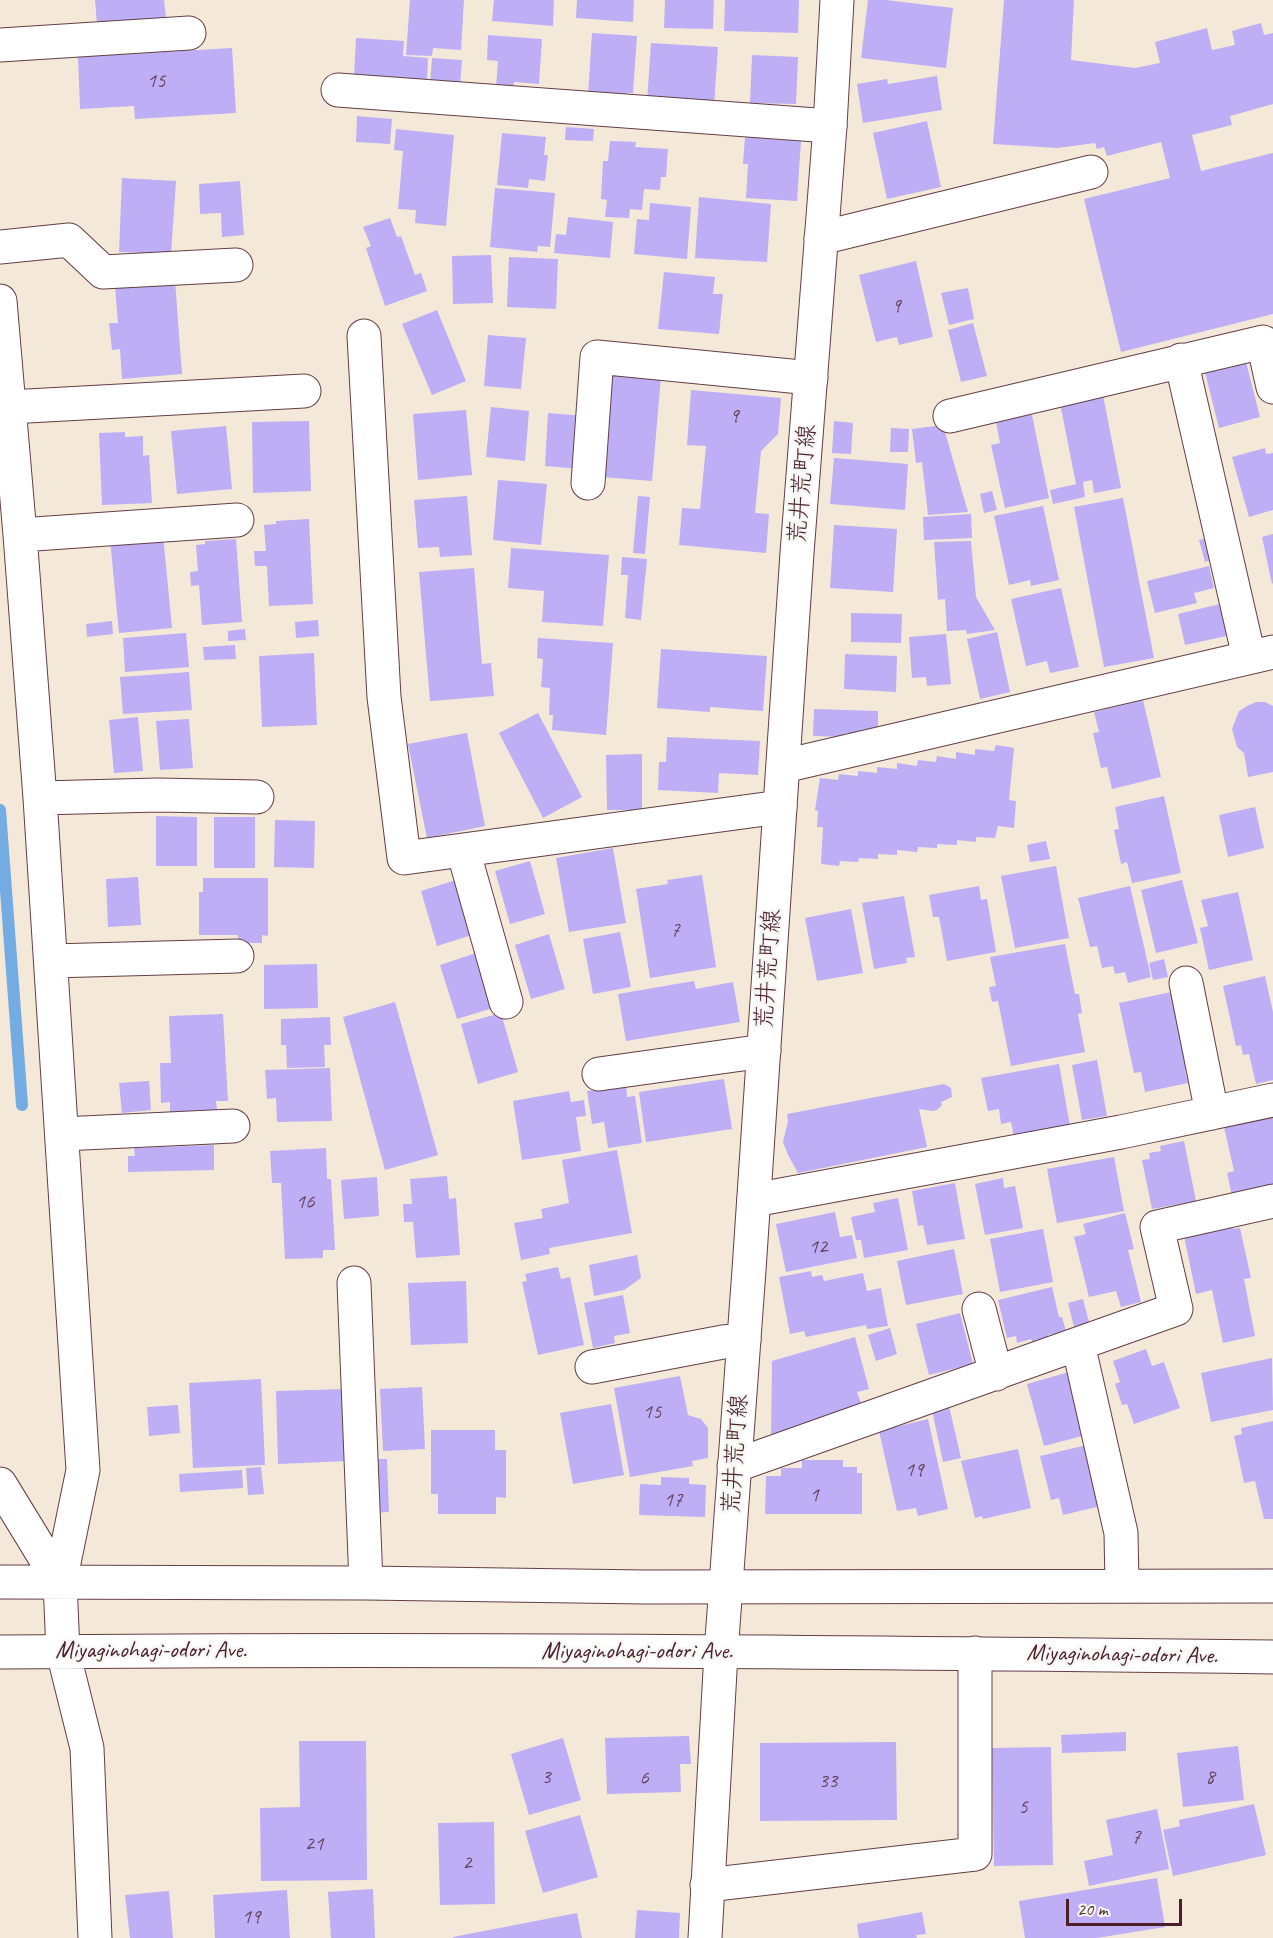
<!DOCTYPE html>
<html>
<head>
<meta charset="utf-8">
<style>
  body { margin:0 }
  #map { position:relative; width:1273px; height:1938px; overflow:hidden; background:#f4e9d8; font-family:Caveat,sans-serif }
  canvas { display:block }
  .scale { position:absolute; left:1066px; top:1899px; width:116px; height:27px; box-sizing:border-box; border:3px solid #4a1f2b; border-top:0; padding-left:8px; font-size:18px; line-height:21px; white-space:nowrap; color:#4a1f2b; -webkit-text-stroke:4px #f6f6f2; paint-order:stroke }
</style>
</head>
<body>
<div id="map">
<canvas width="1273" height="1938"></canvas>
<div class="scale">20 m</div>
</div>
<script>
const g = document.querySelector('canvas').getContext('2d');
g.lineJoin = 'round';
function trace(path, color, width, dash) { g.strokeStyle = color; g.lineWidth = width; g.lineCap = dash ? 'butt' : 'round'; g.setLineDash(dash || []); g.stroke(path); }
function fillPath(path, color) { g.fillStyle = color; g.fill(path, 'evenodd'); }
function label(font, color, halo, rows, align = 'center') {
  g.font = font + ' Caveat,"Klee One",sans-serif'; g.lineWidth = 5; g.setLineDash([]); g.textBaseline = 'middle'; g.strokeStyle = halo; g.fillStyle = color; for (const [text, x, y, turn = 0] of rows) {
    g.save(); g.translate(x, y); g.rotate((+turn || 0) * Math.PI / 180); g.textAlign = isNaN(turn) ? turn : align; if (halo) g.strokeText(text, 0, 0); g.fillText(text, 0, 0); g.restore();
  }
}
const stream = new Path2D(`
  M0,810L22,1105`);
const building = new Path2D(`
  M95,0H164L166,18L97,24Z
  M410,0H464L461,50L433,48L432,56L406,55Z
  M494,0H554L553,26L492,21Z
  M577,0H634L633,22L576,18Z
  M665,0H714L713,29L664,28Z
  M725,0H799L798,33L724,31Z
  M868,0H886L953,8L946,68L861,58Z
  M1004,0H1074L1071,60L1135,68L1160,63L1155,42L1207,28L1212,50L1235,45L1232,31L1261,23L1264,35L1273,33V104L1230,116L1232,125L1192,135L1201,171L1273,153V314L1121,352L1084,199L1170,178L1161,142L1107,156L1104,147L1097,149L1095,143L1057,148L993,144Z
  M592,33L637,36L633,93H627L626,98L588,95Z
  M488,35L542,39L539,84L514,82V89L496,88L498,61L487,60Z
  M356,38L404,41L403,56L428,58L427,81L354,76Z
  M651,43L718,47L714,106L647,102Z
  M232,48L236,113L135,119L134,106L80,109L78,57Z
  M752,55L798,57L796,104L750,103Z
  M432,58L462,60L460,86L430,84Z
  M937,76L942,110L863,123L857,84L887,79L888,84Z
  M357,116L392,119L390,144L356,142Z
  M927,121L941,187L887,199L873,133Z
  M566,127L594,129L593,141L565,140Z
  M396,129L454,135L446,226L415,223L416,210L398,209L403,151L394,150Z
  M502,133L546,137L544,155H548L545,181L529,179L528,188L497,185Z
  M745,137L801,141L797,201L746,198L748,164H743Z
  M610,141L636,142L635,147L668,149L666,177H661L660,190L644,189L642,210L630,209L629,218L605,217L607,200L601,199L603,161H608Z
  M122,178L176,181L171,254L119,252Z
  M240,181L244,235L222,237L221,213L200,214L199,184Z
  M495,188L555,193L550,247L538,246L537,252L490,247Z
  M699,197L771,204L767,262L695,258Z
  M650,203L691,207L687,259L634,254L637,219L649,220Z
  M568,217L613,222L610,258L554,253L556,234L566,235Z
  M390,218L397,237L401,236L415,275L421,273L427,291L385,306L366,248L371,246L363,227Z
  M491,255L493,303L453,304L452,256Z
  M509,257L558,259L556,309L507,307Z
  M916,261L933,337L899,345L897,337L876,342L859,275Z
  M664,272L715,277L713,294H723L719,334L658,329Z
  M175,280L182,374L122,379L120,349L112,350L109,323H118L115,285Z
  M968,288L974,319L949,325L941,293Z
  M437,310L466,381L432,395L402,324Z
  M973,323L987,376L961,382L948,330Z
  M488,335L526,338L521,389L484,386Z
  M1246,362L1260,417L1219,428L1205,372Z
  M610,373L661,377L652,481L602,477Z
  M691,390L781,398L778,434L761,451L755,513L769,514L766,553L679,545L682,508L700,509L706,446L687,445Z
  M1103,395L1121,488L1094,493L1092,480L1083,482L1085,497L1053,504L1050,490L1076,484L1060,403Z
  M491,407L529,411L525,461L486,457Z
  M466,410L472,475L418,480L413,414Z
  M1031,410L1049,498L1005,508L991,445L1000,443L995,417Z
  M548,413L585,416L581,469L545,466Z
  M309,421L311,491L253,493L252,422Z
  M834,421L853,423L851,454L832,453Z
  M943,425L968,512L928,515L922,462L916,463L912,429Z
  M226,426L232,489L177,494L171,431Z
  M891,428L909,429L908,452H890Z
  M125,432V437L143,436V456L149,455L152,503L102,505L99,433Z
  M1265,448L1266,454L1273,453V510L1249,517L1232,457Z
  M834,458L908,464L905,510L830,504Z
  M498,480L547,484L541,545L493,540Z
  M992,491L997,510L984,513L980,494Z
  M467,496L472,555L440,557L439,547L418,548L414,500Z
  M638,496L650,497L645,554L633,553Z
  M1123,498L1154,658L1104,667L1074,507Z
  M1043,506L1059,580L1031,586L1030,580L1009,585L994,516Z
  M971,514L972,538L924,540L923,517Z
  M309,519L313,604L269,606L267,566H255L254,551H266L264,525L276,524V521Z
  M834,525L897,529L893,592L830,588Z
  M1273,534V583L1272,584L1262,537Z
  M163,535L172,628L119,633L110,539Z
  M1213,537L1218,558L1205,562L1199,540Z
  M236,539L242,622L202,625L199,585L191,586L190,572L198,571L196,545L205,544V541Z
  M971,541L976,597L995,630L967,634L966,630L947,631L945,599L938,600L934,542Z
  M511,548L609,555L603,626L542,622L544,591L508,588Z
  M622,557L647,559L641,620L625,618L628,575H621Z
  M1209,566L1214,588L1194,593L1197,603L1155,613L1147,581Z
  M474,568L482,664L491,663L494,696L430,701L419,572Z
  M1061,588L1079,667L1050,673L1047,661L1026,666L1011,599Z
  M1224,603L1231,635L1185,645L1178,614Z
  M851,613L902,614L901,643L851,642Z
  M318,620L319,636L296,638L295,622Z
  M112,621L113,634L87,637L86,624Z
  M245,629L246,640L228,641V631Z
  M997,632L1010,692L980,699L967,639Z
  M186,633L189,667L125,672L123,638Z
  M946,634L951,684L927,686L926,677L912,678L909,637Z
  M538,638L613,643L606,735L552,730L553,715H549L550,688L541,687L543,659L537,658Z
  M235,645L236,659L204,660L203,647Z
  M661,649L767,656L763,711L710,707V712L657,708Z
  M314,653L317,725L262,727L259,656Z
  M845,654L897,656L896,692L844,689Z
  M189,672L192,710L123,714L120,677Z
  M1143,700L1161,777L1112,789L1107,767L1101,768L1093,733L1099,732L1094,712Z
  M1256,702H1265L1273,706V772L1248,777L1244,753L1237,747L1232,729L1239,711L1247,706Z
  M814,709L878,711V730L865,729L864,734L845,733V737L813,736Z
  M538,713L582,797L543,818L499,733Z
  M138,717L143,771L114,773L109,720Z
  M189,719L193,768L160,770L156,721Z
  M467,733L485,826L427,838L408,744Z
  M667,737L760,741L758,775L719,773L718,793L658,790L659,762H666Z
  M996,745L1014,748L1009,800L1016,801L1014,828L998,826L995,838L976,837V842L957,840V845L937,844V848L918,847L917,852L897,850V855L878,854V859L859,858L858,862L840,861L839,866L821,864L823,827H817L818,811L815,810L820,778L838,780L839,774L858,776V771L877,773V767L897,769V763L917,766L918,760L936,762L937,756L956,759V752L975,755V749L994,751Z
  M642,754V810H607L606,755Z
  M1164,796L1181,873L1132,883L1127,862L1121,864L1114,830L1119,829L1115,807Z
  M1255,807L1264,848L1228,857L1219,815Z
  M156,816L197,817V866H156Z
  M214,817H255V868H214Z
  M275,820L315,821L314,868L274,867Z
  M1046,841L1050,859L1030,862L1027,845Z
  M613,848L626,923L569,932L556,858Z
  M530,861L545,914L510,924L495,871Z
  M1056,866L1069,938L1015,948L1001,876Z
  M702,875L716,967L650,978L636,889L668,884L667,880Z
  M138,877L141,925L108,927L106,879Z
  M203,878H268V936L262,935V943H239L238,935H199V892H203Z
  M456,880L472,935L437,946L421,891Z
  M1182,880L1198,943L1156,953L1141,890Z
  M979,886L981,900L987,899L996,952L947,961L939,917H933L929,895Z
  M1130,886L1151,977L1128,983L1125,972L1115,974L1113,966L1102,968L1097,946L1090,947L1078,898Z
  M1238,892L1253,960L1209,970L1200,928L1208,926L1201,900Z
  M904,896L915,957L906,958L907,963L874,969L862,903Z
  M851,909L863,973L817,981L805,918Z
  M620,932L631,987L593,994L583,939Z
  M549,934L565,989L531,999L515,945Z
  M1065,944L1075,994H1079L1082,1013L1078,1014L1085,1052L1011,1066L998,1001L992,1002L989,987L996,986L990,957Z
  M476,953L493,1008L457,1019L440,965Z
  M1164,959L1168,977L1153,980L1149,963Z
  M317,964L318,1008L264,1009V965Z
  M1265,976L1273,1012V1080L1256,1084L1249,1054L1243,1055L1241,1045L1236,1046L1223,986Z
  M694,981L696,989L733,982L740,1022L626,1041L618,994Z
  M1176,991L1192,1069L1185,1070L1188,1083L1145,1092L1141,1072L1134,1073L1119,1003Z
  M395,1002L438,1155L385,1170L343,1017Z
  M501,1013L518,1072L478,1084L461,1024Z
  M223,1014L228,1101H216L217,1110L170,1112V1102L161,1103L160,1063H171L169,1016Z
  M330,1017L331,1045H324L325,1067L287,1068L286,1045H281V1019Z
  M1097,1060L1107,1116L1082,1120L1072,1065Z
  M1059,1064L1070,1126L1014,1137L1011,1122L1001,1124L999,1109L988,1111L981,1078Z
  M330,1068L332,1121L277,1122L276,1098L267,1099L265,1070Z
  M724,1079L732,1129L646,1142L639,1092Z
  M149,1081L151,1110L122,1113L119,1083Z
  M944,1084L951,1088L952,1097L941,1102L942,1105L937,1110L933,1111L919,1109L927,1147L798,1173L788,1155L783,1142L788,1121L787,1114Z
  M626,1085L627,1097L635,1096L642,1143L608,1148L604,1122L592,1124L587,1091Z
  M569,1091L571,1102L584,1100L586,1116L576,1117L581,1151L522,1160L513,1101Z
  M1273,1116V1187L1232,1196L1227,1173L1234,1171L1224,1127Z
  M1184,1141L1196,1201L1152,1209L1142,1160L1150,1159L1149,1153L1161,1151L1160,1146Z
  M214,1145V1170L128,1172V1156H135L134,1148Z
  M326,1148L327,1179H331L335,1250H323V1258L285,1259L281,1183H272L270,1151Z
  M617,1150L632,1233L549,1248L550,1254L521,1260L514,1223L543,1218L541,1209L569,1203L562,1160Z
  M1114,1157L1124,1211L1057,1223L1047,1169Z
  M447,1176L449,1199L456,1198L460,1255L416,1258L413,1222H404L403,1204H412L410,1179Z
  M377,1177L379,1216L344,1219L341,1180Z
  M1003,1178L1004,1188L1015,1186L1023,1228L985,1235L975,1184Z
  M955,1183L965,1239L927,1245L923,1225L918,1226L912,1191Z
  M898,1198L908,1250L864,1258L861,1240H856L851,1217L875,1212L873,1203Z
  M835,1212L840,1237L852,1235L857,1258L786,1272L776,1224Z
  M1125,1213L1134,1249L1128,1250L1141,1302L1121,1307L1116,1291L1089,1297L1074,1237L1086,1234L1083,1224Z
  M1232,1226L1233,1229L1240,1228L1251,1278L1244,1279L1255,1336L1223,1343L1212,1290L1196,1294L1184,1236Z
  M1043,1229L1053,1282L1000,1292L990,1239Z
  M954,1249L963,1294L906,1305L897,1261Z
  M637,1255L641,1278L624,1290L594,1296L589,1265Z
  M558,1267L561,1279L570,1277L584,1345L538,1355L522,1282L527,1281L525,1274Z
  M811,1271L812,1277L822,1275L824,1281L863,1273L867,1291L881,1288L888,1326L867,1329L866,1325L806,1337L804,1331L790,1334L779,1277Z
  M466,1281L468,1343L411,1345L408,1283Z
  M1052,1287L1059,1317H1062L1066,1331L1048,1335L1049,1340L1033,1344L1031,1339L1017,1343L1016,1336L1007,1338L998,1300Z
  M623,1295L630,1333L614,1336L615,1343L593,1348L584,1303Z
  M1083,1299L1089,1322L1074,1327L1068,1303Z
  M960,1313L973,1364L929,1375L916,1324Z
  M890,1328L897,1354L876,1361L868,1335Z
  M855,1337L869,1389L857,1392L862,1406L771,1439L772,1361Z
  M1146,1349L1152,1366L1164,1362L1180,1408L1134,1424L1127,1404L1122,1405L1115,1384L1120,1382L1113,1361Z
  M1272,1358L1273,1410L1211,1422L1201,1373Z
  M1069,1372L1086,1435L1044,1446L1027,1384Z
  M680,1376L688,1415L701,1419L708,1428V1458L692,1461L693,1466L630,1477L614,1388Z
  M261,1379L265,1465L193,1468L189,1383Z
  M422,1387L425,1449L383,1451L380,1389Z
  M347,1389L349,1461L278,1464L276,1391Z
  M611,1404L624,1475L573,1484L560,1413Z
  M178,1405L180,1433L149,1436L147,1407Z
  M949,1406L961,1458L943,1462L932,1410Z
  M928,1419L948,1509L918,1516L916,1508L897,1511L879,1431Z
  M1273,1421V1519H1264L1255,1481L1244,1483L1234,1436L1242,1434L1241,1428Z
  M431,1430H495V1450H506V1498L496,1497V1514H438V1494H431Z
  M1087,1445L1101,1506L1063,1515L1059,1498L1051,1500L1040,1456Z
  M1018,1449L1031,1508L983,1519L982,1516L975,1518L961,1461Z
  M370,1459H387L389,1512L372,1513Z
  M802,1460H843V1467H857V1473H862V1514H765L766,1476H781V1468H802Z
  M261,1467L264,1494L248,1495L246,1468Z
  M242,1470L243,1488L180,1492L179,1474Z
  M661,1477L689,1478V1484L706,1485L705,1517L639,1515L640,1484L661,1485Z
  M1126,1732V1751L1062,1753L1061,1735Z
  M689,1736L691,1764H680L681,1792L607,1794L605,1738Z
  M563,1738L581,1800L529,1815L511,1754Z
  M299,1741H366L367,1880L261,1881L260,1808L300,1807Z
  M896,1742L897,1820L760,1821V1743Z
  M1238,1746L1244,1800L1183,1807L1177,1753Z
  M1051,1747L1053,1865L994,1866L992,1748Z
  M1254,1804L1266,1855L1173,1876L1163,1830L1180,1826L1179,1820Z
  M1157,1809L1169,1869L1089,1886L1084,1861L1113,1855L1106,1820Z
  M580,1815L598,1877L543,1893L525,1831Z
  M494,1822L495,1904L440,1905L438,1823Z
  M1157,1878L1165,1927L1097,1938H1025L1019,1901Z
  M373,1889L375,1938H331L328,1892Z
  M287,1890L290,1938H215L213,1895Z
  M169,1891L173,1938H130L125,1895Z
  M637,1910L680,1913L679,1938H635Z
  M922,1912L926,1934L916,1935L917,1938H859L857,1924Z
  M577,1913L582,1938H453V1937Z`);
const minor = new Path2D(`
  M0,45L189,33
  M338,90L830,126
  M821,238L1091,172
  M0,247L69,240L103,272L236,265
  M0,301L20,535L40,798L83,1470L60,1582L63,1652L87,1748L95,1938
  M364,336L384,697L404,858L780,807
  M1181,360L1249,657
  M9,407L304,391
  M950,416L1263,342L1273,387
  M588,483L597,357L811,378
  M20,535L237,520
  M784,766L1273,652
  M40,798L158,795L257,797
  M463,850L506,1002
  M51,961L237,956
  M1186,983L1212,1113
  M599,1074L764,1051
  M62,1134L233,1126
  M754,1200L1121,1132L1273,1100
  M354,1283L366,1583
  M979,1309L996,1374
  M1078,1344L1121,1533L1122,1585
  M592,1367L723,1342L744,1340
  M734,1466L1176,1309L1157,1227L1273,1201
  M0,1484L60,1582
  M0,1582L366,1583L645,1587L1273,1586
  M0,1652C424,1648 849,1652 1273,1657
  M707,1885L975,1854V1653`);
const major = new Path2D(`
  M705,1938L721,1653L749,1270L797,553L830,126L837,0`);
const numberNames = [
  ["15",156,81],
  ["9",896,306],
  ["9",734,416],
  ["7",675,930],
  ["16",305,1202],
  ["12",818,1247],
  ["15",652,1412],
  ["19",914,1470],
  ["1",814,1495],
  ["17",673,1500],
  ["3",546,1777],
  ["8",1210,1777],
  ["6",644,1778],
  ["33",828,1781],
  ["5",1023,1807],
  ["7",1136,1837],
  ["21",314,1844],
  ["2",467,1863],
  ["19",251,1917]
];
const streetNames = [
  ["荒井荒町線",803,484,-85],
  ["荒井荒町線",769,969,-86],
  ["荒井荒町線",736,1454,-86],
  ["Miyaginohagi-odori Ave.",151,1651],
  ["Miyaginohagi-odori Ave.",637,1652],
  ["Miyaginohagi-odori Ave.",1122,1655,1]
];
trace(stream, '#74abe2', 12);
fillPath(building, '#bdaef6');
trace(minor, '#643d45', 35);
trace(major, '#643d45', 35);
trace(minor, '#fff', 33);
trace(major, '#fff', 33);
label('21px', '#67435e', null, numberNames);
label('24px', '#4a1f2b', '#f6f6f2', streetNames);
</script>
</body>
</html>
